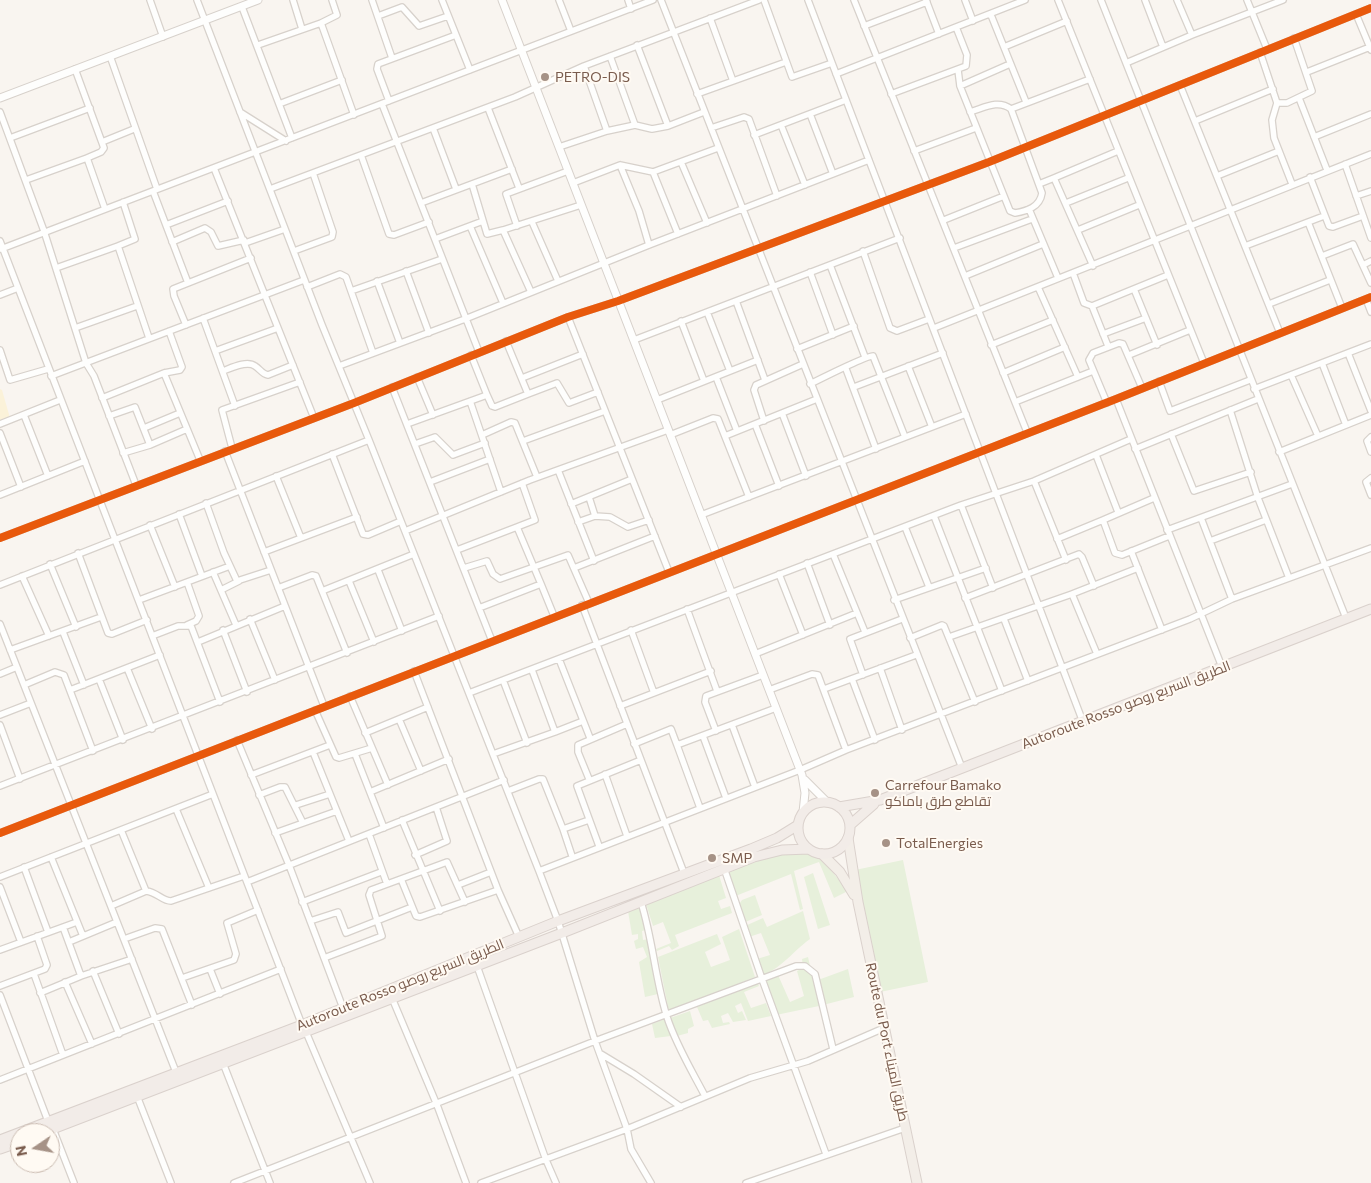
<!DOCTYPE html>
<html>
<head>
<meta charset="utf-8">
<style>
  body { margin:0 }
  #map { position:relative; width:1371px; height:1183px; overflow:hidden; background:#f9f5f0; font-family:Commissioner,sans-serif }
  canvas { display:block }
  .north { position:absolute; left:10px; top:1123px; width:50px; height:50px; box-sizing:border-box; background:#fffaf3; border:1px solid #cabbb1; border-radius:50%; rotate:258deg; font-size:14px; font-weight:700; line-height:20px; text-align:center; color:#7a5c4d }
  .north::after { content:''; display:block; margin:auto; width:18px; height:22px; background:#a69286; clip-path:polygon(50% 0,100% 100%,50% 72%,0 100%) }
</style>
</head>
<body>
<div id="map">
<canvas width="1371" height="1183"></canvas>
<div class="north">N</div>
</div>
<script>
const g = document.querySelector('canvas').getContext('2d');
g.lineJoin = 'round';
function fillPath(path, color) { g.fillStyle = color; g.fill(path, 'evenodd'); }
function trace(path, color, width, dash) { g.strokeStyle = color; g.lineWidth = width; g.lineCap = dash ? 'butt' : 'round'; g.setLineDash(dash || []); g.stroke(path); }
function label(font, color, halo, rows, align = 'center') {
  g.font = font + ' Commissioner,Cairo,sans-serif'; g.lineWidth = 4; g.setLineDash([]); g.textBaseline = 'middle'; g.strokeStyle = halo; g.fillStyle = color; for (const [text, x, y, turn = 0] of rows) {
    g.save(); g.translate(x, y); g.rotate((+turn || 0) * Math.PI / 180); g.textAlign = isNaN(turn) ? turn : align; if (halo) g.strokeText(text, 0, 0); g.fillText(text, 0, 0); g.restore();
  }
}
const green = new Path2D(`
  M807,852L821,858L848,891L834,898L819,862L794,871L803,909L800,910L791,874L733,897L725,871L782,854Z
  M903,860L928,982L880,992L855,870Z
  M813,873L830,925L818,929L804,877Z
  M719,875L726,898L718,901L721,909L730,906L732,913L675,935L679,946L672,950L669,946L657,951L656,949L671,943L663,922L653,926L646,904Z
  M755,895L762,915L743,923L737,907L742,900Z
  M640,908L646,930L642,931L643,940L648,939L658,994L645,997L639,962L647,957L643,947L636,949L634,941L638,939V934L632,935L628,911Z
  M803,911L810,939C791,953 784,966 762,976L757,959L770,955L761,933L749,937L745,926L763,918L767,927Z
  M739,929L755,977L669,1012L658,957L717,934L721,944L705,952L711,967L730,960L722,937Z
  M808,957L819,1006L776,1015L763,980L778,975L790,1002L804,996L797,971L803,968L802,959Z
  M848,969L854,997L823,1005L818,980Z
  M757,982L759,986L744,992L751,1008L766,1003L771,1016L748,1021L741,1003L735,1006L738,1013L742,1011L746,1020L733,1022L728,1013L721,1016L723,1023L729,1022L730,1024L712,1028L708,1020L703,1021L697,1007Z
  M690,1011L694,1026L688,1029V1033L677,1036L670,1018Z
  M665,1019L671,1036L655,1038L652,1024Z`);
const sand = new Path2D(`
  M0,389L2,390L10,418L0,423Z`);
const minor = new Path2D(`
  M150,0L163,37
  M197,0L322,325L369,440L539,871L558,921L595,1041L627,1129L631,1149L651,1183
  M293,0L302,29
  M332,0L337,15L321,23L354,115
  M372,0L392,58
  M442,0L470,70
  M559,0L571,31
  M628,0L631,9
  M661,0L962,768
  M764,0L792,77L832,63
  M808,0L1083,722
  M854,0L1027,432
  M926,0L939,34
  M965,0L973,21
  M1058,0L1204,363
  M1101,0L1346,618
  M1145,0L1163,47
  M1247,0L1267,49
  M242,7L292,138
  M1356,14L1371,50
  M991,15L1026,102
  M378,16L402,7L419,26L448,16
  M710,18L733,81
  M864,26L927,2
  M1192,35L1283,0
  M258,45L321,23
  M637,45L668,126
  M1004,47L1067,21
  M1260,52L1277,103L1272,120L1274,138L1292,184
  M110,56L157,189
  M610,56L635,125
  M1126,63L1192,35L1177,0
  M75,69L104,148L101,152L87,158L105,209
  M958,70L960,86L1010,211L1015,213C1027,211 1040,207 1042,193L1011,109L1090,79
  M1307,72L1370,47
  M836,74L1025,0
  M1180,85L1280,333
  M960,86L1010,64
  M697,94L786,62
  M891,94L966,66L967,55L956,27
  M1299,98L1327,170
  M389,101L377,69L378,64L456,35
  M1277,103H1287L1312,91L1294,38
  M279,104L342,80
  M382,104L479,352
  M488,108L519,188
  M0,112L44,231L86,363L94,376L136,485
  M240,112L286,141
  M970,112C984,108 998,99 1011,109
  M810,114L833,174
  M1195,121L1273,89
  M781,125L805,185
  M433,128L456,189
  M711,128L744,117L749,119L777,196
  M607,131L635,125L652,129L668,126L704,112
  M754,135L846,100
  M1314,137L1371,114
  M10,138L90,108
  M102,142L134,129
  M559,147L607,131L584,66
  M914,151L976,128
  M361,155L389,234L394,235L429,222
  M681,162L707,223
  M1345,164L1371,238
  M620,165L639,211L649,245
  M214,168L314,418
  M653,172L678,234
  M1217,176L1279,151
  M1310,177L1329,226L1333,227L1363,216
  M26,180L87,158
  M573,183L620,165L653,172L718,148
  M472,184L487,234L503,230L531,292
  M1039,184L1054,178
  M270,189L515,97L584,66L759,0
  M153,191L188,283
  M1356,196L1371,191
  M421,203L512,169
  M1066,203L1128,178
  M1029,209L1058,278
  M944,220L1004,196
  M532,222L558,281
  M1308,222L1342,308
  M166,225L228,201
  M470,226L503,303
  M517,226L506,194L568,171
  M503,230L581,205
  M1078,230L1139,205
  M435,239L483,221
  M0,241L302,1025
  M172,242L205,228L211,232L218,246L244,240
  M245,243L285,229
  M118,246L135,239L123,202
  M1245,246L1324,216
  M954,248L1032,219
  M1,249L653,0
  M294,251L332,237L333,232L313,173
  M863,251L890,328L897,331L929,319
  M1322,256L1353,244L1371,283
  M830,265L865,357
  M1363,265L1371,261
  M1093,266L1054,178L1118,151
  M56,268L118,246L149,338
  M406,271L429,333
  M810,272L833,335
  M1073,273L1084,303L1092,306L1168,275
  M965,276L1043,244
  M377,281L400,343
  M307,287L340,274L346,277L373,353
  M1038,287L1078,377
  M1134,289L1157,345
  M351,291L442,259
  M0,295L18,288
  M1366,299L1371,312
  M736,301L765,380
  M1269,304L1330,280
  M1092,306L1108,346
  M707,312L900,238
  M568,317L669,572
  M203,318L235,406
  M681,321L704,381
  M186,325L174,296L173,289L251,258
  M75,328L137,306
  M934,328L1371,154
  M1103,334L1146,318
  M634,340L707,312L730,371
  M991,345L1053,320
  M797,349L854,326
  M0,350L10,380L48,369
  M215,351L278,328
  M1348,353L1371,411
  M1129,355L1190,330
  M1322,363L1346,425
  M339,366L465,319L649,245L869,160
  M908,366L932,427
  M846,369L876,449
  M223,371C231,368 247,360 255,366C260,369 262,374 268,375L293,365
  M164,373L200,460
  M1003,373L1065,347
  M1291,375L1318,436
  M51,376L304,280
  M417,377L433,415
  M716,377L737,431
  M522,378L583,354
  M1159,381L1170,411L1250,380
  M810,384C820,379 868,355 873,356L905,437
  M392,387L492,641
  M854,387L943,353
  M1254,389L1371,344
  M528,394L557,383L569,403L598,392
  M487,395L492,406L495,407L528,394L506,341
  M102,398L164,373L180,370L182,367L169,331
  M1116,399L1222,667
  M657,400L758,360
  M470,401L501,492
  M1015,402L1093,371
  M1107,403L1089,360L1093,353L1119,343L1123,344L1142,388
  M1230,410L1258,498L1289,578
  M782,413L806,476
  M24,415L48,476
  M109,416L135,407L150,445
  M764,421L754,390L756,385L803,364
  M0,424L60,400
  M407,424L487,395L471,355
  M755,424L779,486
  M144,428L180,413
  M0,433L21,487
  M1171,434L1194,491L1251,472
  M482,435L511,422L515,423L537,477
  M670,435L713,418L718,419L749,497
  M725,436L817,399
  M1371,437L1367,441L1371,452
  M523,441L605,411
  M415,444L435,437L453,455L485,443
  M232,448L222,410L300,382
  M1135,449L1258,399
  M225,451L324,706
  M1279,452L1371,415
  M123,453L150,445L187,429
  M332,454L363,534L368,535L401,521
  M1096,455L1118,512
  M558,470L594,561
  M276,476L301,538
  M1371,478L1366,482L1371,495
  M1034,481L1066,560
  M430,482L490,459
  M0,495L85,461
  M1154,498L1103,520L1115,553L1122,555L1169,536
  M206,503L224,553L237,581L271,570
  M571,504L632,479
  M961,505L993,588
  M179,514L202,576
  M701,515L966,414
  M595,516L610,517L628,527L649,520
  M934,516L1002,691
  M1201,518L1232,599
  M578,522L595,516L589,497
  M150,525L175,587
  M517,527L535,520L522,483
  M905,527L929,587
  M1167,530L1292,484
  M405,531L530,480L668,430
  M0,538L354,403L568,317L618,301L989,162L1371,8
  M1057,539L1103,520
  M1210,541L1266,520
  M457,550L517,527L541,584
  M1131,551L1162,630
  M264,552L357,517
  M78,553L108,633L112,634L147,620
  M833,554L865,632
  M807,563L830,625
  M50,564L76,627
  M464,568L487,561L493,574L500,579L568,555L589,603
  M574,568L655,536
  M378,570L402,631
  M213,572L236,625
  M779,574L803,635
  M22,576L49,636
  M349,581L374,642
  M0,585L369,440
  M278,588L312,575L316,576L347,653
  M221,590L239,581
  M322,591L414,554
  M1072,594L1097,654
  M965,598L1079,554L1082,557L1094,586
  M139,600L230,566
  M894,600L986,568
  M582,605L684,873
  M479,608L541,584L554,616
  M687,609L717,691
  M250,619L275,680
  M1004,619L1028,681
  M0,624L176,1072
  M187,625L196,621L199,616L187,582
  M223,630L247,692
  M631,630L654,693
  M63,632L84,685
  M152,636L178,626H191L220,702
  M949,637L1072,594L1138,568
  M910,638L942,625L944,626L975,702
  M198,642L285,606
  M10,650L101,617
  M755,654L857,613
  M559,659L590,738
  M127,668L152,729
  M880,668L902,730
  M0,674L17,667
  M863,675L850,639L902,619
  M99,679L123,740
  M852,679L875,740
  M503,680L527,743
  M24,685L55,672L64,675L93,751
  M824,689L916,655
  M70,690L160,655
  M769,690L812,674L818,675L846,750
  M469,693L961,505L1034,481L1131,439
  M350,696L388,785
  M620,706L711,671
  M315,710L336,757L339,758L372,748
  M0,715L31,703
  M399,719L421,771
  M0,725L20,779
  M732,725L755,787
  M716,731L705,702L706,696L763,675
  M555,732L583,721
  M365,733L428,707
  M703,736L726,798
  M237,740L289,865L343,1008
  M634,744L671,729L677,745L776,708
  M677,745L700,808
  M313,752L349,841
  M355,754L384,828
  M493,754L555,732L532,670
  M605,774L627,836
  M251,775L330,745
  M589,779L578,752V745L627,724
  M0,786L439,616
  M508,791L539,779H543L563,829L589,820
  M370,792L449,759
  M259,795L280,787H285L303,823
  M296,805L330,794
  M176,809L209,888
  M402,820L440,911
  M563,829L572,856
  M121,830L146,891C157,892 162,901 171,901L244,876
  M0,833L1116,399L1371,297
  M275,833L337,811
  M369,834L387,884
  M599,846L577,786L641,760
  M415,855L447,841L436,807
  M51,857L83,936
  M24,867L48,932
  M724,868L762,979L826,1154
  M539,871L800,770L846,750L1190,619L1232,599L1371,548
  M0,877L213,794
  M401,879L416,916L420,917L498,890L414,671
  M247,882L504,780
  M458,885L491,872
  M0,887L21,942
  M498,890L519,937
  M302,902L381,872
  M641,902C653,940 655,979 667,1017C676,1045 692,1071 705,1096
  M111,906L146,891
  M310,921L338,912L346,933L412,907
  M63,927L81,976
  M124,939L155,928L162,929L192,1005
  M69,942L117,922
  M0,950L77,922
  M324,958L382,936L369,895L371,890L447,862L465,902
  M477,966L546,1160L556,1183
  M210,969L220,994
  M93,971L119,1034
  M34,974L63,1055
  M182,978L234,960L236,954L227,923L258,910
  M65,982L92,1044
  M0,986L45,969L47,965L37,936
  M40,993L81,976L132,959
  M0,995L48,1121
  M392,998L437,1105L466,1183
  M306,1032L370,1183
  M601,1054L634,1074L681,1107
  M223,1063L270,1183
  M0,1080L281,969
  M137,1096L171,1183
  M53,1129L74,1183
  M234,1183L595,1041L796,966H805L815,974L833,1049
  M481,1183L627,1129L750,1078L808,1061L884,1028
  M746,1183L905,1128`);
const tertiary = new Path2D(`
  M502,0L802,775L805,793L803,812
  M0,98L258,0
  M805,780L827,802`);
const primary = new Path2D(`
  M848,838L858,902L917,1183
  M822,854L840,872L854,895`);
const trunk = new Path2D(`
  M798 828a26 26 0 1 1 52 0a26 26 0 1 1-52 0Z
  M839,807L880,800L1371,609
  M850,825L874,804
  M42,1133L562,933L754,857L782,850L809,849
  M0,1140L302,1025L558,921L751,849L777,838L798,825
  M0,1149L20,1142`);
const cycleway = new Path2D(`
  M0,538L354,403L568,317L618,301L989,162L1371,8
  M0,833L1116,399L1371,297`);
const markers = [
  [545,77,5,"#a69286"],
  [875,793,5,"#a69286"],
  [886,843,5,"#a69286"],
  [712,858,5,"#a69286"]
];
const poiNames = [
  ["PETRO-DIS",555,77],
  ["Carrefour Bamako",885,785],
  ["تقاطع طرق باماكو",885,801],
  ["TotalEnergies",896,843],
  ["SMP",722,858]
];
const streetNames = [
  ["Autoroute Rosso الطريق السريع روصو",1126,705,-21],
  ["Autoroute Rosso الطريق السريع روصو",400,985,-22],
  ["Route du Port طريق الميناء",887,1042,78]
];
fillPath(green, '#e7f0db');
fillPath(sand, '#fbf2d9');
trace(minor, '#d7d1cb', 8);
trace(tertiary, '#d7d1cb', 9);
trace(primary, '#dad1cc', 11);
trace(trunk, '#dad1cc', 11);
trace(minor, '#fefefd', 5.5);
trace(tertiary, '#fefefd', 7);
trace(primary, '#f3eee8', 9);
trace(trunk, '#f2ece8', 9);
trace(cycleway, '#e8590c', 8);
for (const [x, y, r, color] of markers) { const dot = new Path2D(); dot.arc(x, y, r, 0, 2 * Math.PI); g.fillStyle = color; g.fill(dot); trace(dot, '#fffaf3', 2); }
label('14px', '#7a5c4d', '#fffaf3', poiNames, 'left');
label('14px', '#7a5c4d', '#fffaf3', streetNames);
</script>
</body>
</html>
